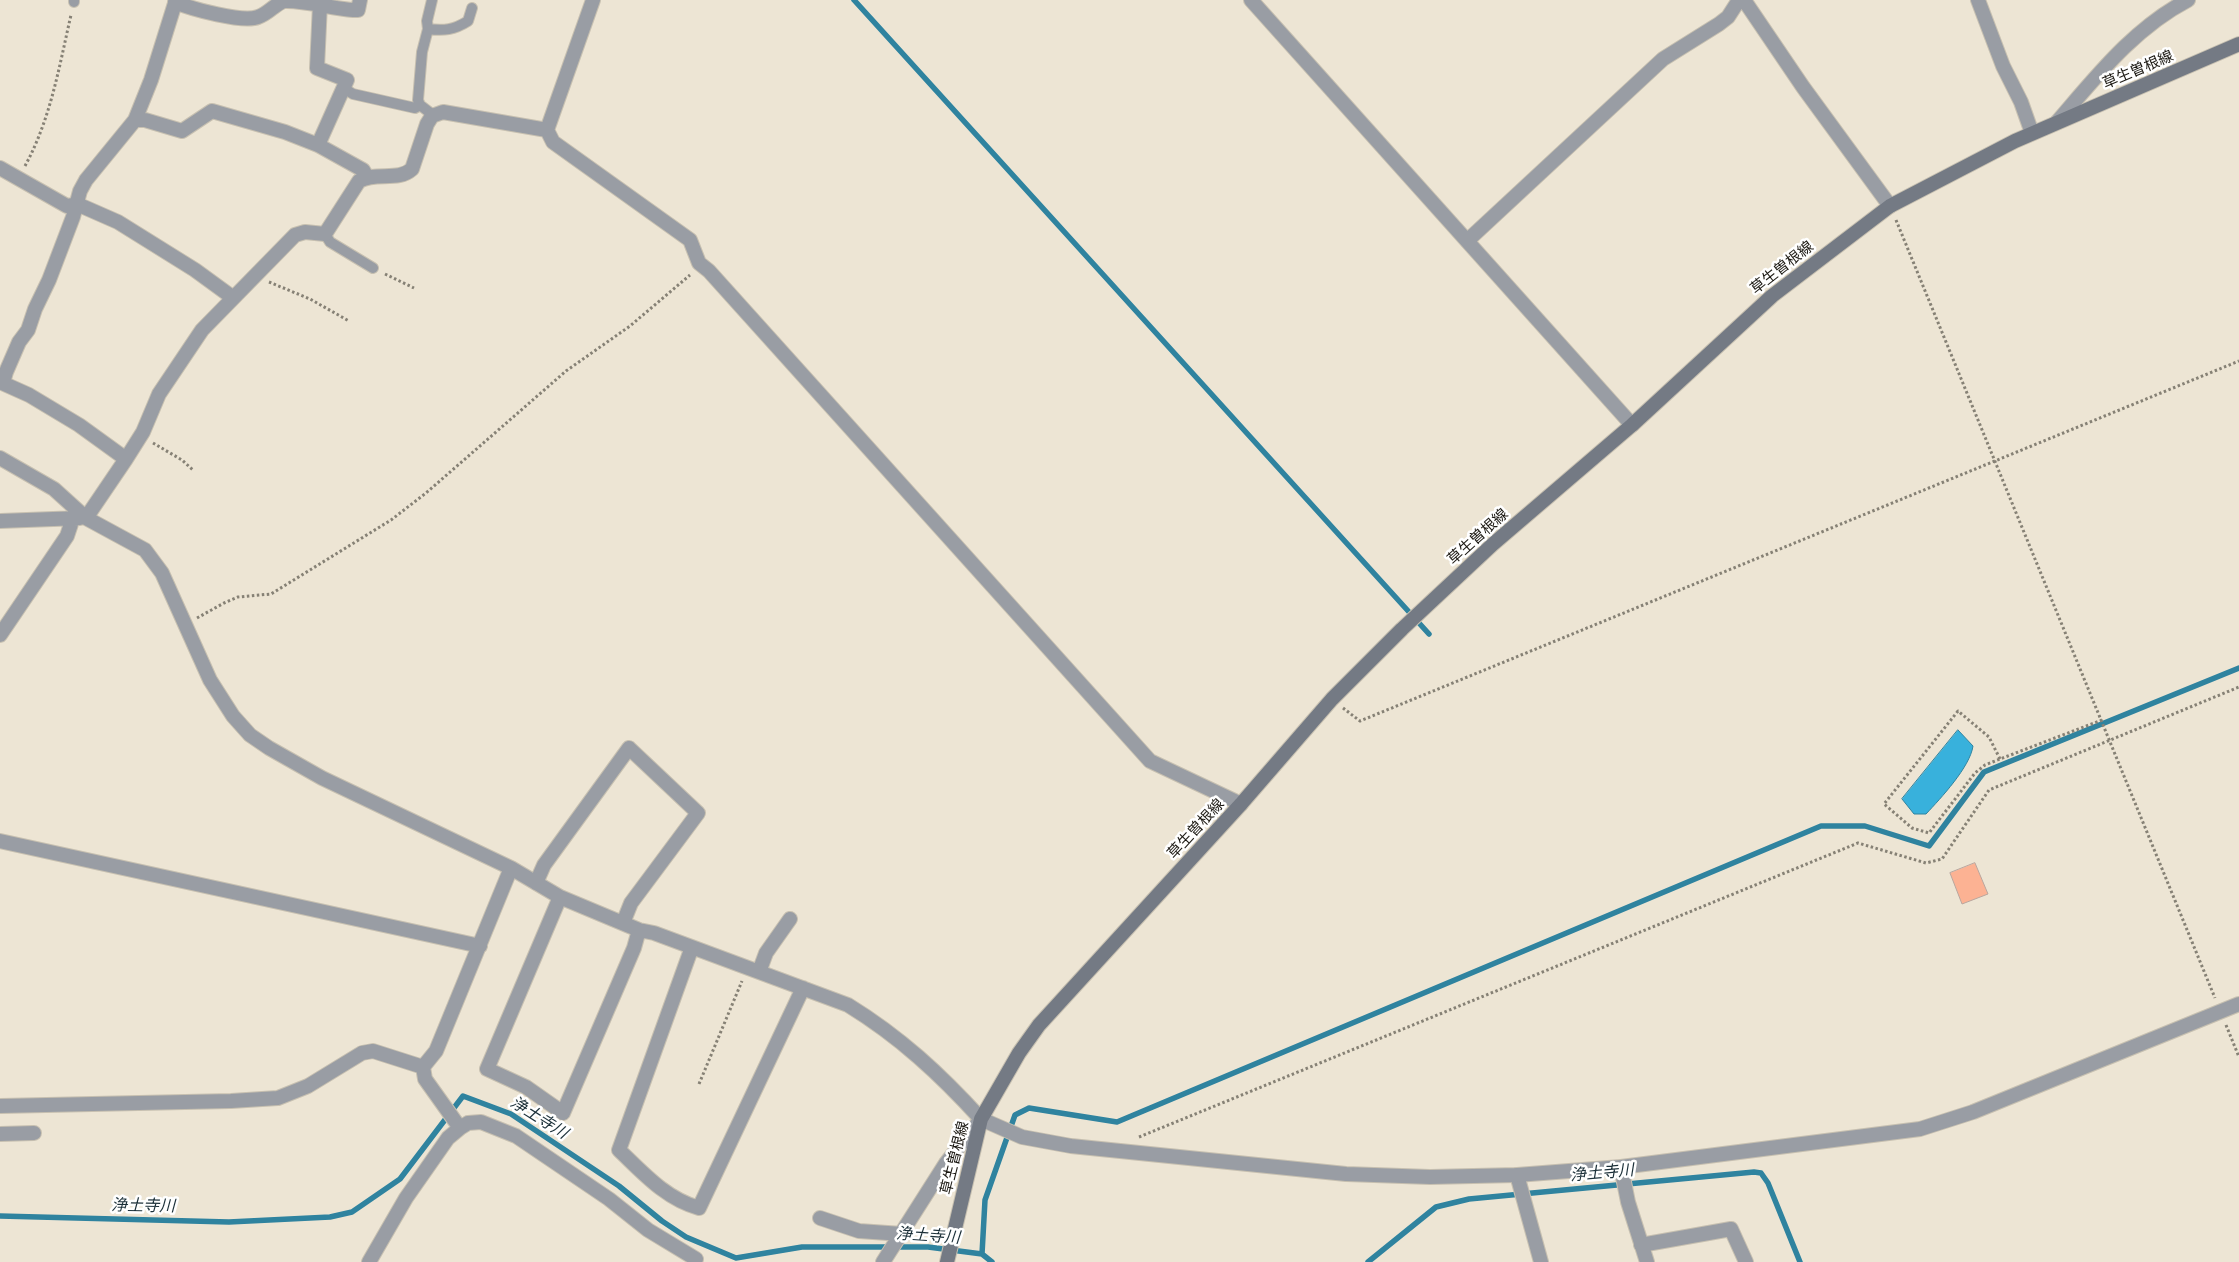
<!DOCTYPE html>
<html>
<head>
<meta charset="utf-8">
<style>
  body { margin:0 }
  canvas { display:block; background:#ede5d4 }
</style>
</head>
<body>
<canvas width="2239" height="1262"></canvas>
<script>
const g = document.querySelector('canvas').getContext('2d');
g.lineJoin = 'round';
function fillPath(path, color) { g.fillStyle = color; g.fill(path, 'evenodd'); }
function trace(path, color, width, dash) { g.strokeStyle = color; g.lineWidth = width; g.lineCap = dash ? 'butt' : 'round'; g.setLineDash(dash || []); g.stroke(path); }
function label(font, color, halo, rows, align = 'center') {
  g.font = font + ' Montserrat,"Noto Sans JP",sans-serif'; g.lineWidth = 5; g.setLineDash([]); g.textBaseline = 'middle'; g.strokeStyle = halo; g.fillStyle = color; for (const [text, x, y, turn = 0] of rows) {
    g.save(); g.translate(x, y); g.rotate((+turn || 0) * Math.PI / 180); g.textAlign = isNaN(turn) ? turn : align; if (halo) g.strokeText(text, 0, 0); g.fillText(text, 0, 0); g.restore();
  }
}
const water = new Path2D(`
  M1958,730L1973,746C1970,767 1941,798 1926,814H1914L1902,799Z`);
const stream = new Path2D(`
  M854,0L1429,634
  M0,1216L229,1222L330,1217L352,1212L400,1179L463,1096L511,1114L619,1186L662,1221L686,1237L736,1258L802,1247H928L982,1254L992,1262
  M982,1254L985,1200L1015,1115L1029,1108L1117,1122L1821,826H1865L1929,846L1984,772L2239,668
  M1368,1262L1436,1207L1469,1199L1754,1172L1761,1173L1768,1183L1800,1262`);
const building = new Path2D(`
  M1975,863L1988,894L1962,904L1950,873Z`);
const path = new Path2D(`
  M25,166C51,118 59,67 71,15
  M1896,220L2215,998
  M385,274L414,288
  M269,282L310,299L349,321
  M153,443L182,460L194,471
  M197,618L224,603L238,597L271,594L391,520L426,493L566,371L630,326L690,275
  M1343,708L1360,721L2239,361
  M2000,759L1989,737L1958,711L1884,804L1912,828L1929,833L1975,773L1985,765L2000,759L2102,720
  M2226,1025L2239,1057
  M699,1084L742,981
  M1139,1137L1858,843L1926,863L1942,859L1989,790L2239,687`);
const service = new Path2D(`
  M74,2V0
  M428,29L427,21L432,0
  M345,89L353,94L415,108L420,105
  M433,115L420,105L418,100L422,52L428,29C444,31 454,30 468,21L472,8
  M325,234L330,242L373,268`);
const minor = new Path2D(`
  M593,0L547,130L553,142L690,240L699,263L709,271L1150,761L1241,804
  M1251,0L1632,425
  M1744,0L1803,87L1890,206
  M1978,0L2003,66L2021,102L2032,133
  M175,2C192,9 243,23 258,17C268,14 275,4 284,1C306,0 332,9 353,10H358L360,0
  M135,120H145L182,131L212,111L285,132L318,145L363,170L367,177
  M2057,122C2096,77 2134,28 2188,0
  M318,145L347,80L317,68L320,4
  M0,168L67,206L77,204L118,222L195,270L232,297
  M1467,241L1663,59L1719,24L1728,17L1739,0
  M0,382L29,395L79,425L126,459
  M3,383L6,372L19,342L28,330L35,309L49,280L73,217L80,191L86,180L135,120L151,80L176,0
  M0,458L54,489L86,518L145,550L162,573L210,680L233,716L250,735L269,748L322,778L511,868L560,897L639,930L654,933L848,1005C900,1037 940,1074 981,1119L946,1163L883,1262
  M86,518L126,459L143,432L159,394L202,330L295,235L305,232L325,234L359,181C376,171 398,182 412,169L427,124L432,116L443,112L547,130
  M0,521L80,518
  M0,635L67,536L73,518
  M0,841L480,946
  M536,883L544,865L629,748L698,813L631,903L623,923
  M560,897L487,1069L526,1087L563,1113L634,948L639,930
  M692,947L619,1150C643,1173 666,1199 699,1208L803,988
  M759,972L766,953L790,919
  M0,1106L231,1101L278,1098L308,1086L362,1053L373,1051L423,1067
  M460,1128L468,1123L481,1122L516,1136L609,1199L648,1230L696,1259
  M0,1134L34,1133
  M1621,1167L1628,1202L1647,1262
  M1517,1175L1541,1262
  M820,1218L859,1231L902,1234
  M1641,1245L1731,1229L1746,1262
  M369,1262L406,1198L448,1138L460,1128L425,1079L423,1067L436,1051L511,868`);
const tertiary = new Path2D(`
  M981,1119L1022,1137L1071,1146L1346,1174L1430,1177L1517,1175L1621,1167L1920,1129L1973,1112L2239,1004`);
const secondary = new Path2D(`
  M947,1262L981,1119L1019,1053L1039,1025L1241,804L1332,699L1402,629L1493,544L1632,425L1772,296L1890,206L2015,141L2239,44`);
const streetNames = [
  ["草生曽根線",2138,70,-23],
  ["草生曽根線",1782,268,-38],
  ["草生曽根線",1478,537,-42],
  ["草生曽根線",1196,829,-47],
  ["草生曽根線",955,1158,-76]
];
const waterNames = [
  ["浄土寺川",539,1118,32],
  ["浄土寺川",1602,1173,-5],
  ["浄土寺川",143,1206,1],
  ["浄土寺川",928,1236,4]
];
fillPath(water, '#38b1dc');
trace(water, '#2f839f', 1);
trace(stream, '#2f839f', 5.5);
fillPath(building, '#fcb293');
trace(building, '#b9a69e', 1);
trace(service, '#c7c0b1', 12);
trace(minor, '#c7c0b1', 16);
trace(tertiary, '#c7c0b1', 16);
trace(secondary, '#c7c0b1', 16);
trace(path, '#868175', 3, [2.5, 2.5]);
trace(service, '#999da4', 10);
trace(minor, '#999da4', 14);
trace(tertiary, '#999da4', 14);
trace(secondary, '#747a84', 14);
label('15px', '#1b1812', '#fff', streetNames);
label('italic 16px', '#1b2f38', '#fff', waterNames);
</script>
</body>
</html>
